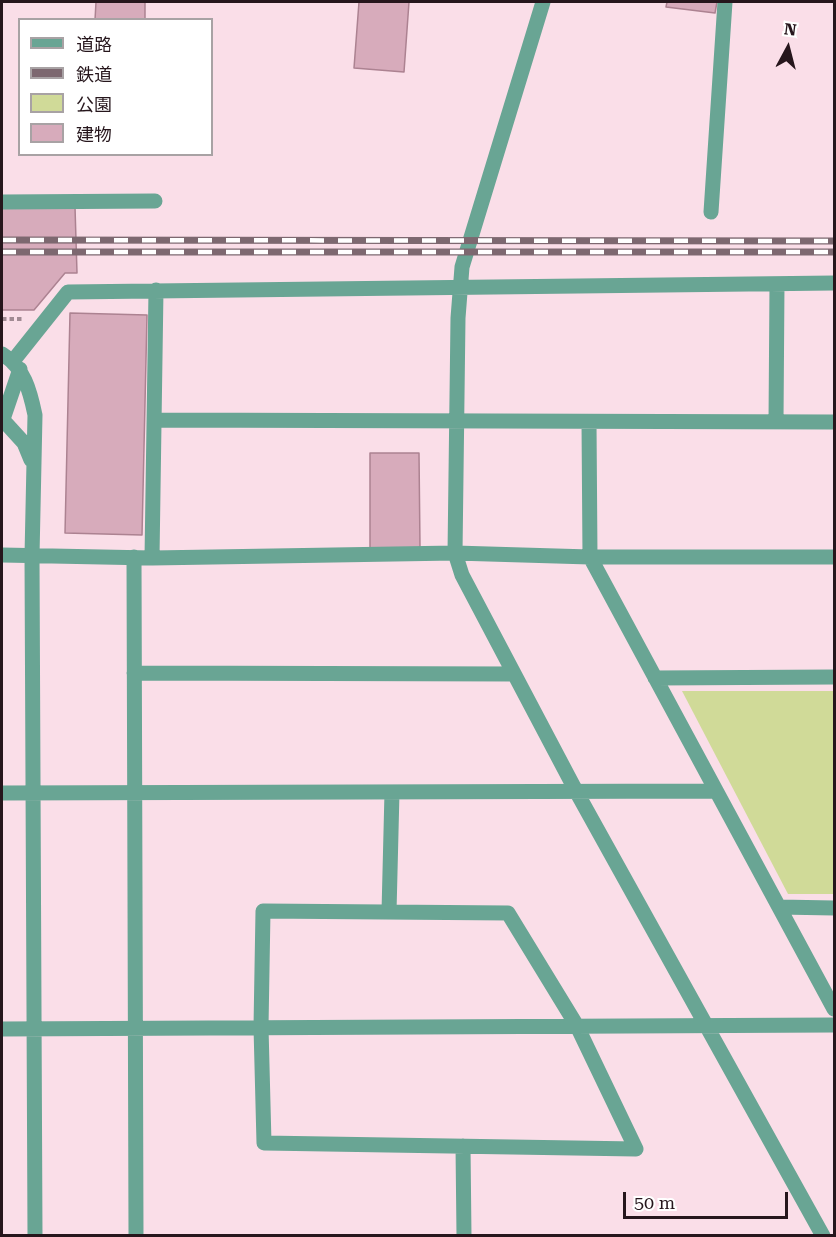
<!DOCTYPE html>
<html>
<head>
<meta charset="utf-8">
<style>
  body { margin:0 }
  #map { position:relative; width:836px; height:1237px; overflow:hidden; background:#fadee8; font-family:"Roboto Serif","Noto Sans JP",serif }
  canvas { display:block }
  .frame { position:absolute; inset:0; border:3px solid #26161c; pointer-events:none }
  .legend { position:absolute; left:18px; top:18px; width:195px; height:138px; box-sizing:border-box; background:#fff; border:2px solid #a8a2a4; margin:0; padding:8px 10px; list-style:none; font-size:18px; color:#26161c }
  .legend li { display:flex; align-items:center; gap:12px; height:30px }
  .legend b { width:30px; border:2px solid #a8a2a4 }
  .north { position:absolute; left:758px; top:18px; width:60px; height:60px; -webkit-text-stroke:4px #fff; paint-order:stroke; rotate:7deg; font-size:16px; font-weight:700; line-height:24px; text-align:center; color:#26161c }
  .north::after { content:''; display:block; margin:auto; width:21px; height:27px; background:#26161c; clip-path:polygon(50% 0,100% 100%,50% 72%,0 100%) }
  .scale { position:absolute; left:623px; top:1192px; width:165px; height:27px; box-sizing:border-box; border:3px solid #26161c; border-top:0; padding-left:8px; font-size:18px; line-height:21px; white-space:nowrap; color:#26161c; -webkit-text-stroke:4px #fff; paint-order:stroke }
</style>
</head>
<body>
<div id="map">
<canvas width="836" height="1237"></canvas>
<div class="frame"></div>
<ul class="legend">
<li><b style="height:8px;background:#69a594"></b>道路</li>
<li><b style="height:8px;background:#7d6870"></b>鉄道</li>
<li><b style="height:16px;background:#d0da98"></b>公園</li>
<li><b style="height:16px;background:#d7abbb"></b>建物</li>
</ul>
<div class="north">N</div>
<div class="scale">50 m</div>
</div>
<script>
const g = document.querySelector('canvas').getContext('2d');
g.lineJoin = 'round';
function fillPath(path, color) { g.fillStyle = color; g.fill(path, 'evenodd'); }
function trace(path, color, width, dash) { g.strokeStyle = color; g.lineWidth = width; g.lineCap = dash ? 'butt' : 'round'; g.setLineDash(dash || []); g.stroke(path); }
const green = new Path2D(`
  M682,691H834V894H788Z`);
const building = new Path2D(`
  M96,2H145V20H95Z
  M359,2H409L404,72L354,68Z
  M667,2H717L715,13L666,7Z
  M2,206L75,207L77,273H65L34,310H2Z
  M70,313L147,315L142,535L65,533Z
  M370,453H419L420,548H370Z`);
const path = new Path2D(`
  M2,319H24`);
const minor = new Path2D(`
  M543,2L462,267L458,318L455,553L462,575L576,791L823,1236
  M2,202L155,201
  M711,212L725,2
  M2,354C24,367 30,391 35,415L32,556L35,1236
  M13,361L68,292L834,283
  M3,420L24,443L31,460
  M156,420L834,422
  M2,422L20,369
  M589,422L590,557L834,1009
  M776,422L777,284
  M2,555L152,558L455,553L590,557H834
  M134,557L136,1236
  M152,558L156,290
  M134,673L514,674
  M655,678L834,677
  M2,793L716,791
  M779,907L834,908
  M263,911L508,913L577,1026L636,1149L264,1143L261,1027Z
  M389,912L392,792
  M2,1029L834,1025
  M463,1146L464,1236`);
const rail = new Path2D(`
  M2,240L834,241
  M2,252H834`);
fillPath(green, '#d0da98');
fillPath(building, '#d7abbb');
trace(building, '#ac8291', 1.5);
trace(path, '#a18a93', 4, [4.5, 3]);
trace(minor, '#69a594', 15);
trace(rail, '#7d6870', 7);
trace(rail, '#fff', 4.5, [14]);
</script>
</body>
</html>
